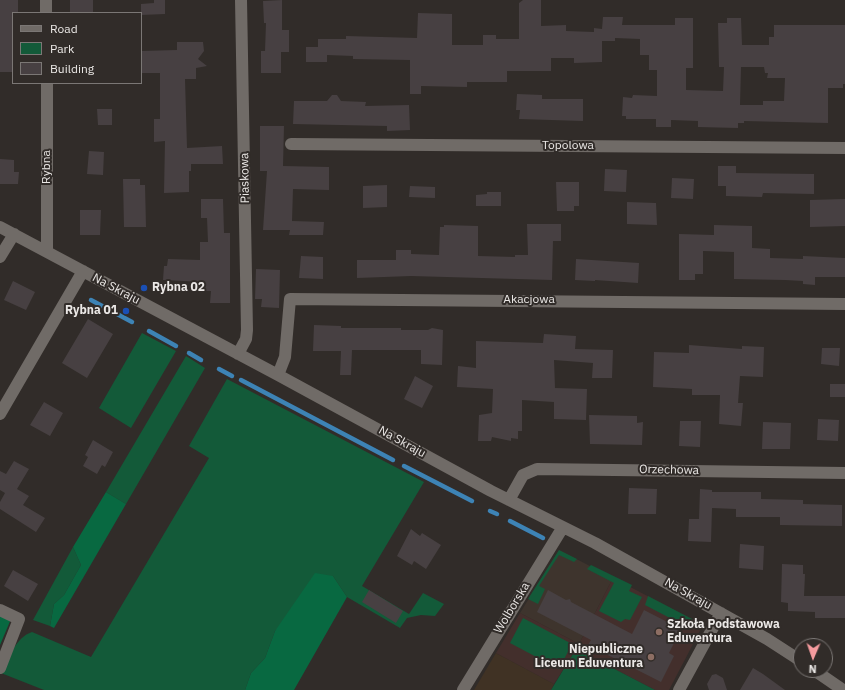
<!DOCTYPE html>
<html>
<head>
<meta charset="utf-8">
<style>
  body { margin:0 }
  #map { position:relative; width:845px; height:690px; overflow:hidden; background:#312c29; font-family:"IBM Plex Sans",sans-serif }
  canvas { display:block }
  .legend { position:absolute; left:12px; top:12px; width:130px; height:72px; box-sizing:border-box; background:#312c29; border:1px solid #7b7775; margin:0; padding:5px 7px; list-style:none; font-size:12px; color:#ebe8e6 }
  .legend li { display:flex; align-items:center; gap:8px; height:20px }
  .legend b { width:20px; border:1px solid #7b7775 }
  .north { position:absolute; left:793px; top:638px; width:40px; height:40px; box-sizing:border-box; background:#312c29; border:1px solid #7b7775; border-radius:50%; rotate:182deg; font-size:11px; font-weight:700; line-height:16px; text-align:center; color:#ebe8e6 }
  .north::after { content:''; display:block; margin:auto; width:14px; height:18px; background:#f59b9e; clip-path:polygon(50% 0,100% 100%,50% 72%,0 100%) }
</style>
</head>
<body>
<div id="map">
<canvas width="845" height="690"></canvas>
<ul class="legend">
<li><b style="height:5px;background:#706b67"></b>Road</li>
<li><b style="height:11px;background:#135a39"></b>Park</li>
<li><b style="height:11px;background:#474042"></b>Building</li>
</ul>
<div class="north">N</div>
</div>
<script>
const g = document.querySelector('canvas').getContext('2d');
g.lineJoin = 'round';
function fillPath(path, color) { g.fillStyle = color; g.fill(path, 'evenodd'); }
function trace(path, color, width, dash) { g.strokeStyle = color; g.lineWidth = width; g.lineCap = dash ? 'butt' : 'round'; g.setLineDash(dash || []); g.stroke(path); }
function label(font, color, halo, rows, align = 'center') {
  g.font = font + ' "IBM Plex Sans",sans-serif'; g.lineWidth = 4; g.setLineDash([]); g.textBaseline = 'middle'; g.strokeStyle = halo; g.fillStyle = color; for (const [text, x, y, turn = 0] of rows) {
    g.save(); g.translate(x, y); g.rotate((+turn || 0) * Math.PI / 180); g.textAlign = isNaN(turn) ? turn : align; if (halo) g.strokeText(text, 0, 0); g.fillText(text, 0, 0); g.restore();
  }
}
const built = new Path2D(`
  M559,550L613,578L579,644L520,613Z`);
const industrial = new Path2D(`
  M496,653L554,684L551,690H474Z`);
const education = new Path2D(`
  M613,578L703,625L669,690H655L576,649L554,684L496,653L520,613L579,644Z`);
const green = new Path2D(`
  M142,333L176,351L131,428L99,408Z
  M186,356L205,368L126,504L106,492Z
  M227,379L424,482L362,586L409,614L423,593L444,604L435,616L421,615L407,618L400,628L347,597L333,576L275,631L265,658L251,673L245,690H44L1,673C8,659 16,637 32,632L91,657L209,458L189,446Z
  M73,547L81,565L64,595L54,604L50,626L33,620Z
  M559,550L577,559L574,562L559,555L539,586L545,589L538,604L528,599Z
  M591,565L632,585L629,591L642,597L630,620L625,619L621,622L599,611L614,583L587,569Z
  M648,596L694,620L689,628L645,605Z
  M523,618L572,644L559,669L510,643Z
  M576,649L655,690H551Z`);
const forest = new Path2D(`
  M106,492L126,504L54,628L50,626L54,604L64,595L81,565L73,547Z
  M315,573L333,576L347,597L294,690H245L251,673L265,658L275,631Z
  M0,613L11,619L0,645Z`);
const stream = new Path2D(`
  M91,300L132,322
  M149,331L176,346
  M189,353L201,360
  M219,369L232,376
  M241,380L393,460
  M404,466L472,501
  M490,511L497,514
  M510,521L543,538`);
const building = new Path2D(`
  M0,0H18V12H13V72H0Z
  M70,0H93V13H70Z
  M154,0H165V14L141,15V4L154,3Z
  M282,0V30H289V52H281V73H261V51H265L266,23H264L263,1Z
  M523,0H541V26L566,25V31L594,32V28L602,29L603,17H623L622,25H675V18H693V68H686V90L723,91L724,67H719L718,23H727V18H741L742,45H769V37H774V25H845V84H843V88H828V123L744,121V123H738V128L698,127V121L671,120V127H656V119H626V116H622L623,97L632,98L633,95L657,96V70H649V55H640V39L615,38V41H602V62L574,63V58H551V71H507V82H467V87L421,86V94H410V60L353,59V56L327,55V62H306V47H318V39H346V36L417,38L418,13L452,14V45H483V35H496V39H519V3ZM741,67H764L765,73H768L767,78H785L784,101H763V105H740Z
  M177,42H203L204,51L198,59L207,66L196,68V79H185L187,148L222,146L223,164H191V171H189V192L164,193L165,141L154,142V119H160V73H141V51L177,50Z
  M517,94L542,95V99H583V121L519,119L520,110H516Z
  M332,95H337L341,101L366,102L365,106L409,105L410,130L387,131V126L293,124L294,101H327Z
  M97,109H112V125H98Z
  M260,126H284L283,166L329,167V190L293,189L292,221L324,222L323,235H289L290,230H263L267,171H260Z
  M89,151L104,152L103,175L87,174Z
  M0,159L14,160V172H19L18,184H0Z
  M718,166H736V173L814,174V194L763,193L762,197L726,196V186H718Z
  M605,169L627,170L626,192L604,191Z
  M672,178L694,179L693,199L671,198Z
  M123,179H140V185H145L146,227H124Z
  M556,182H579V206H574V211H557Z
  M387,185V207L363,208V186Z
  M410,186L435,187V198L409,197Z
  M487,192H501V206H476V195L487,194Z
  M201,199H223L224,233H230V303H210L211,291H204V282L163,280L164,266H167L168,259L200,260V242H208L207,218H201Z
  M845,199V226L810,227V200Z
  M627,202L656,203L657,225L627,224Z
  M80,210H101L100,235H80Z
  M527,224H561V241H553L552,280L411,276L357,278V260H396V250H411V254L439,255L440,227H444V225L478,226V256L515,257V255H528Z
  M714,225L752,226V248L770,249V258L803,259V256L845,258V277H815V285L803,284V281L785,280L734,279V252L703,251V274H695V280H679V234L714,235Z
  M301,256L323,257V279L299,278Z
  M576,259L639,263L638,283L595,280V281L575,280Z
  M256,269L280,270L279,308L261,307L262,299H255Z
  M13,281L35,292L26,310L4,300Z
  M88,319L113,334L87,378L62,363Z
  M314,325L341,326V328H401V330H428L432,328L443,330L442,365L421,364V350H352L351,375H340L341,351H313Z
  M544,334L576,336L575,349L613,350L612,378H592L593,363L554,360L555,388L587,389L586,420L554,419V402L522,400V431H518V439L511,438V441L492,437L491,441H478L479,415L492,413L493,389L457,387L458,366L476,368V341L543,343Z
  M689,345L742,349V346L764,347L763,377L740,376L738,403H743L741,426L719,424L720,395H692V389L653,387L654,352L689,353Z
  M822,348H840L839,366L821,364Z
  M415,376L433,386L422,408L404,399Z
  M830,384H845V397H830Z
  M44,402L63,413L50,436L30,425Z
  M589,415L637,416V423L643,422L642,445L590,444Z
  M818,419L839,420L838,441L817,440Z
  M680,421H701L700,447L679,446Z
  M763,422L791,423L790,449H762Z
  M93,440L113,452L105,467L102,465L97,474L83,466L88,457L85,455Z
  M14,461L29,469L17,489L29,496L23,505L45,518L36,532L0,509V502L5,493L0,490V471L6,474Z
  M629,488L657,489L656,514H628Z
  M700,489L712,490V492H761V499L803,500V504L842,505V526L780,525V517H736V509L712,508L711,542L688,541L689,519H699Z
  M411,529L420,536L422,533L441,545L426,569L414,561L412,565L397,556Z
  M740,544L764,546L763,570L739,568Z
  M782,564L803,565V574H805L804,596H845V618H815V612L788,611V603L781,602Z
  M13,570L38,584L28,601L4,586Z
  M369,590L403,611L396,623L362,602Z
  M548,590L566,600L570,599L571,602L632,634L644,610L681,629L669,653L674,656L661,682L588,645L591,640L537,612Z
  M753,668L763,674L785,690H740Z
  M716,674L723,678L727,690H709L707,684L712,675Z`);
const minor = new Path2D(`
  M46,0V13
  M47,83V252
  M291,144L845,148
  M0,227L278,375L491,491L595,543L767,639L801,661
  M0,257L14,234
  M238,354L246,339L247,330L241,0
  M278,375L285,357L290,299L845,304
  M0,414L83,271
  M509,500L523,475L537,469L845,473
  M0,610L19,619L0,668
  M814,670L843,690
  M463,690L563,527
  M679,690L721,613`);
const markers = [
  [144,288,4,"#1a4fb4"],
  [126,311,4,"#1a4fb4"],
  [659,632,4,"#8d6e63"],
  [651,657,4,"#8d6e63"]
];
const streetNames = [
  ["Topolowa",568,146],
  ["Rybna",47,167,-90],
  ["Piaskowa",245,178,-91],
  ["Na Skraju",116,289,28],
  ["Akacjowa",529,300],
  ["Na Skraju",402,442,29],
  ["Orzechowa",669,470,1],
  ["Na Skraju",688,594,29],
  ["Wolborska",512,608,-59]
];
const poiNames = [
  ["Rybna 02",152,288],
  ["Rybna 01",118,311,"right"],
  ["Szkoła Podstawowa",667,625],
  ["Eduventura",667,639],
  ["Niepubliczne",643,650,"right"],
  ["Liceum Eduventura",643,664,"right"]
];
fillPath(built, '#3e342d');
fillPath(industrial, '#403224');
fillPath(education, '#432f2c');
fillPath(green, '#135a39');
fillPath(forest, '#086941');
trace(stream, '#3d83b5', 4.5);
fillPath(building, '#474042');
trace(minor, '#706b67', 12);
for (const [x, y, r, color] of markers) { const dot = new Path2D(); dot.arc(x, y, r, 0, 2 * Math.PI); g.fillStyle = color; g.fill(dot); trace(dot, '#312c29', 1.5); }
label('12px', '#ebe8e6', '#312c29', streetNames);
label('bold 12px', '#ebe8e6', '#312c29', poiNames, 'left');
</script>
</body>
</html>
